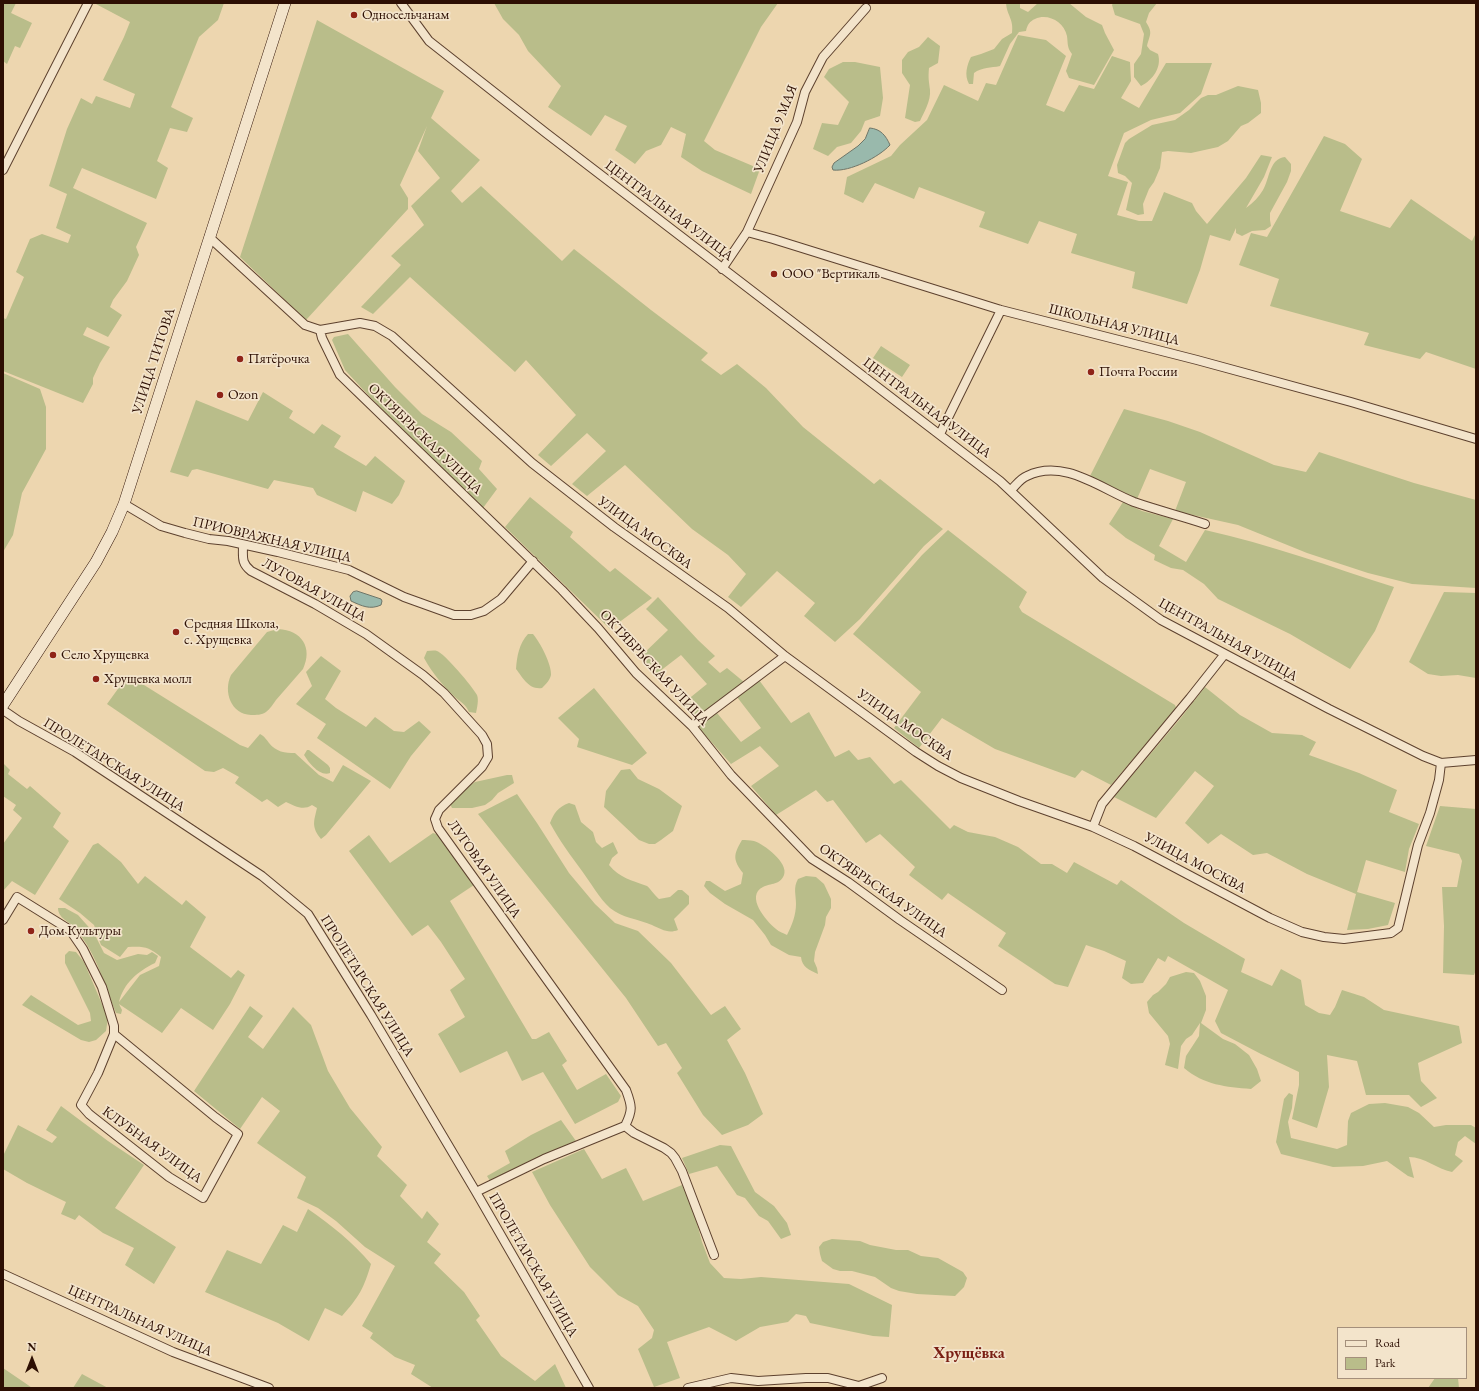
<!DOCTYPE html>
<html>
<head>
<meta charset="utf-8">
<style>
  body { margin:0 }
  #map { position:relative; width:1479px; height:1391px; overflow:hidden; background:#edd6af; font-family:"EB Garamond",serif }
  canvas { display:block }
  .frame { position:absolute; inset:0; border:4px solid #2d0f03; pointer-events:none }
  .legend { position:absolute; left:1337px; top:1327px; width:130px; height:52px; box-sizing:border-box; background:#f3e4cb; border:1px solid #a48f7b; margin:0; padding:5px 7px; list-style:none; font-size:12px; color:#2d0f03 }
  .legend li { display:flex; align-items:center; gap:8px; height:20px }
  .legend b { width:20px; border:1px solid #a48f7b }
  .north { position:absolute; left:12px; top:1339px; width:40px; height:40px; -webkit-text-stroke:3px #f3e4cb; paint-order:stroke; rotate:0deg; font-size:11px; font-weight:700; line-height:16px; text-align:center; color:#2d0f03 }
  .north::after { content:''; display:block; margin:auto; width:14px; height:18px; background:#2d0f03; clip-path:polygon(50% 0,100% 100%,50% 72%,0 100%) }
</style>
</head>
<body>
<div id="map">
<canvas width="1479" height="1391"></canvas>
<div class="frame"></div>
<ul class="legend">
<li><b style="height:5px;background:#f3e4cb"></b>Road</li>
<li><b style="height:11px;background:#b9bd8a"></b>Park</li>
</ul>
<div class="north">N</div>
</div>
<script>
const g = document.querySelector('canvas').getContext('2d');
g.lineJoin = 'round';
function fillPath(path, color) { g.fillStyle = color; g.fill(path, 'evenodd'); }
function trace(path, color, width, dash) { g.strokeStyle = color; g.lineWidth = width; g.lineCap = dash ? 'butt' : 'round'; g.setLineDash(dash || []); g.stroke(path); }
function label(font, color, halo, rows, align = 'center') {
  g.font = font + ' "EB Garamond",serif'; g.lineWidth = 3.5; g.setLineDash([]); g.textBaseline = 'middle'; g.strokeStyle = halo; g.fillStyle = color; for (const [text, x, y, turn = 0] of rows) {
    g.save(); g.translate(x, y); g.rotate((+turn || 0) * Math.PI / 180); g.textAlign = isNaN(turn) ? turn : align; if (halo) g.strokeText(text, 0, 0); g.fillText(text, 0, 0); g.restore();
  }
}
const green = new Path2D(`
  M3,3H16L11,13L32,23L20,48L15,46L7,64L3,61Z
  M94,3H224L218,20L199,37L171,107L193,118L187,132L170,128L157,161L168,168L156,199L82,168L73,188L147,223L136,247L139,255L127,281L113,300L110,307L122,315L108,337L87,327L83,335L110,347L100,363L93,378V384L83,403L3,371V318L6,319L24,277L16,272L30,239L42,234L68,243L71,235L56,228L67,194L49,186L67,129L81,98L92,104L96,96L130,108L135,94L103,80L124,37L130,22Z
  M494,3H778L761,27L704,141L715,150L760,169L751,194L702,171L681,157L686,134L671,127L661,145L646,151L635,164L615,150L627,126L605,115L591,136L548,107L561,86L528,51L519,35L503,19Z
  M1006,3H1020V8L1028,12L1038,3H1069L1086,17L1102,25L1105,33L1114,50L1094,85L1069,78L1066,71L1072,54C1067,48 1068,44 1067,36C1064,22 1048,13 1035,19C1030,21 1027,25 1026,31L1019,32L1010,44L1000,66C991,68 982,67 974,73L973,84H969C964,75 967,65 971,57L981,54L994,49L1002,39L1012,33C1014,19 1007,16 1006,3Z
  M1113,3H1157L1149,13L1146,22C1153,33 1150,34 1147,46L1150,50L1158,54C1162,67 1153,80 1141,86L1134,77V64L1141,54L1144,34L1140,24L1115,15L1112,5Z
  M317,20L444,91L431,118L480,160L451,191L462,203L481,186L562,261L574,249L651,310L708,353L701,360L721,375L737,364L766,388L803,427L874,484L880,479L943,529L924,546L860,619L835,642L804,616L815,603L777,571L741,607L728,597L746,574L728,555L692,529L625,465L587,496L572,484L606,451L587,433L551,466L538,455L576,415L526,360L515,372L410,277L373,314L361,307L401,265L391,256L424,225L411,206L440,178L418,151L427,126L400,185L408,198V209L306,320L240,257Z
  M1018,35L1046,40L1066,56L1046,105L1064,112L1079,85L1094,89L1112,56L1130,62L1131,81L1121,98L1139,108L1166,63H1212L1201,94L1180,113L1151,120L1124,133L1108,176L1128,182L1117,215L1139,221H1152L1164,192L1192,203L1196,211L1207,224L1246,178L1261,155L1272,157L1264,177L1246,208C1253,203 1259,197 1263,190C1270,178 1269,159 1285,157L1291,164V171L1287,182L1270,213V220L1271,226L1265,230L1252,231L1242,236L1236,233V228L1230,241L1210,235L1200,270L1187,304L1132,288L1135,272L1071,253L1077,234L1039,221L1028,244L979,227L985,212L919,187L914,199L875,183L863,203L844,194L847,177L891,156L900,145L927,120L944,85L978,101L986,83L996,85Z
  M928,37L940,46L938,63L929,68C928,79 929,81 930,90C931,101 924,112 920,121L915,122L905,118L910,85L902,73V60L908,52L919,47Z
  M843,62H855L880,67L883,98L880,116L865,121L861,131L851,143L837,147L828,156L813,149L822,123L838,125L849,102L824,77L829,69Z
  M1238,86L1258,90L1261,103V113L1248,123L1241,126L1228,141L1218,147L1191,153L1168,151L1162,152L1160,168L1154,182L1149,189L1143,204L1144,214L1138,215L1126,210L1132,183L1125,176L1118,173L1117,165L1125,143L1129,139L1152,125L1175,120L1189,110L1201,98L1208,95H1216Z
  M1324,136L1345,144L1362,159L1340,211L1390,228L1411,199L1472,241L1476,233V369L1426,352L1420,359L1364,345L1369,333L1270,306L1279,279L1239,265L1251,233L1267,237Z
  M348,334L395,387L422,414L451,432L482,461L479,469L497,489L483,508L370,397L345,370L332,340L334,337Z
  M881,346L910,365L902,377L873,358Z
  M3,373L40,389L46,407V449L22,493L13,535L3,552Z
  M263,392L293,411L289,418L314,434L322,424L341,436L334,447L366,466L375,456L405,481L399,495L392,504L363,491L356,512L317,495L313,488L274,480L268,489L197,469L192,470L188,477L170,472L196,400L248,421Z
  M1124,409L1168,421L1200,432L1274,465L1306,472L1319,452L1414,483L1476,500V588L1412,584L1368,573L1307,553L1238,525L1175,511L1186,482L1150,469L1137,499L1090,476Z
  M530,497L573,532L570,537L610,572L615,568L652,598L610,629L505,527Z
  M1123,502L1142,511L1173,519L1159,546L1186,562L1205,530C1269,544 1331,567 1394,587L1375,631L1350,669L1290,634L1218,599L1204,584L1183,570L1171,568L1154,560L1155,555L1126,538L1109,524Z
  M948,530L1027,592L1019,607L1022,612L1175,705L1176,708L1111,785L1082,770L1075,778L995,749L942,718L919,748L894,728L921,692L853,634L922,555Z
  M1444,592L1476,593V678L1458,675L1441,676L1428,674L1409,662Z
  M658,597L698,640L715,656L708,662L720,673L727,668L744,682L695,718L681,705L707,684L681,655L655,675L640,657L668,630L646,609Z
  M278,629C302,630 313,648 303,669C294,679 285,690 276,700C273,704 270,709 266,712C262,715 256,715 251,715C231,714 223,692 231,675L267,632Z
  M528,634H533C540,642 552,665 551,675C550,680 546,684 542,688C529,690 523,678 516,669C517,656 519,644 528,634Z
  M427,651C430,651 434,650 437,651C444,653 473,687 477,695C479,700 477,708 476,713L469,712C466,705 462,703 456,698C444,687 432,673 424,658Z
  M321,656L341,671L325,699L336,708L366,727L375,717L394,731L404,732L419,721L431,732L411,756L390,789L317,738L326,724L296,704L312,686L306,672Z
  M128,675L240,745L248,748L260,734C265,737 266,739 269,743C276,752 285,753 295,753L319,775L333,782L343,765L371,781L326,835L321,839C311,827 314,821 317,808L312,805C303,811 295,806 286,802L278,807L267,799L262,802L235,783L239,777L223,768L214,772L205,771L107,704Z
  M759,680L791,723L809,712L835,757L849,750L858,760L870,757L894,784L901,780L950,829L954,825L968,832L995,837L1018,847L1041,864H1052L1067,873L1074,862L1117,885L1121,880L1184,923L1245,959L1241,972L1272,986L1281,969L1301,980L1305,1005L1319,1013L1330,1015L1335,1007L1342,990L1364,997L1384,1010L1459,1026L1462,1043L1418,1063L1421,1081L1437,1098L1421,1107L1409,1095H1366L1357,1061L1327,1055L1329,1087L1317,1128L1292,1119L1299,1085V1072L1261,1054L1221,1033L1215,1021L1228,990L1168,956L1165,962L1158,958L1143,983L1131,984L1122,978L1126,961L1104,951L1086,945L1068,987L1055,984L998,946L1006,933L948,893L942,900L909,875L915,867L880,834L866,843L833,800L827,802L816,790L776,815L751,786L779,766L760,746L731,764L698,727L717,713L741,742L761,728L737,697Z
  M1205,687L1240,715L1272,733L1302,735L1316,742L1309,755L1359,773L1397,790L1389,812L1419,824L1409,849L1405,872L1366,860L1357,892L1395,903L1388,925L1368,929L1347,930L1356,894L1307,874L1267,853L1253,855L1221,834L1208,844L1185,823L1214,786L1195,771L1156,818L1114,797L1180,719Z
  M594,688L647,753L632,765L577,747L579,739L558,718Z
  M307,750H309L328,765L330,768V773C320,777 309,763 304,755Z
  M3,763L10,770L8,774L27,789L30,786L61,813L53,827L69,841L35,895L12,881L3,891V844L22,818L13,810L16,805L3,796Z
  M630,769L638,779L659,789L682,806L673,831L661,840L655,844H649L639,840L604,807L606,791L621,770Z
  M507,775H512L514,783L498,793L492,800L485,805L472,808H452L450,804L467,787L475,782Z
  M517,794L537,823L569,873L595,904L615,923L638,931L671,963L711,1015L725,1006L741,1029L727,1040L745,1073L763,1114L748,1125L722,1135L703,1115L677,1073L682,1068L666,1043L658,1046L626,998L478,814Z
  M569,803L575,805L581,822L593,832L596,842L602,848L613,842L618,853L612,858L609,865C620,878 631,880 647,886C649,887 655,896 659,899L670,897L678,890H682L689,896V904L674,919L678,930C668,934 661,929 652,925C638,919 622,918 610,908C599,898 591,883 582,871C571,856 559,840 550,823C554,813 558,807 569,803Z
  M1440,806L1476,809V970L1474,975L1443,973L1444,926L1442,887H1457L1462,861L1459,854L1426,846Z
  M433,833L439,835L474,885L450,901L532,1039H536L549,1032L567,1061L562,1065L577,1090L606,1074L621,1096L618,1102L575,1124L543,1072L522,1081L507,1051L460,1073L438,1034L465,1017L450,990L465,979L441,942L428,925L412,936L349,851L369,835L390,863Z
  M742,840C745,840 750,840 754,841C764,844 789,863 784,875C780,885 771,883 763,887C745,896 766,921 776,929C779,932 784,933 787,935C792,925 796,915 796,904C796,894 793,888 798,879L806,876L816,877L824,884L831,899V908L826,917L825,925L815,952L814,961L817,968L818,974C809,970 802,967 801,957L789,955L771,945L765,935L753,920L725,904L710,893L704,886L706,881H710L725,891L741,884L743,873C733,860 733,855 742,840Z
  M98,843L121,862L138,884L145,876L182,905L186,900L206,917L190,947L231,978L238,970L245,975L230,1004L213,1030L181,1008L162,1033L119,1004L122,1010L121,1014L116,1013C105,987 98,959 81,936C80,933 78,930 76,928C69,922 58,918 58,908H65L78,915L94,933L104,953L117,960L138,954L147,955L152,952L158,956L155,963C138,971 123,984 119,1002L140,975L159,966L161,957C149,947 144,946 128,947L120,957L101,945L94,925L80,913L59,899L93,845Z
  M69,951L76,952L84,962L108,1018L106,1031L96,1040L89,1042L81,1040L22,1005L31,995L78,1025L91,1021L90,1013L65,963V955Z
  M1186,972L1194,973L1200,981L1206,996V1010L1201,1023L1223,1039L1235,1044L1249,1055L1257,1069L1261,1081L1251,1089C1226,1087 1204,1085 1184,1068L1186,1056L1199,1036L1200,1023L1192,1035L1186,1039L1181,1046L1178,1069L1165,1065L1170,1044L1168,1036L1149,1013L1147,1002L1153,995L1158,992L1166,984L1170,977Z
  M250,1006L263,1016L248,1037L263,1049L293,1007L311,1025L328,1071L350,1108L382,1147L377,1156L407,1185L400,1196L422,1219L427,1211L439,1224L427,1242L441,1254L434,1263L464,1292L480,1316L476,1320L501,1356L535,1381L555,1364L566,1388H433L411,1374L415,1365L395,1357L370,1338L373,1333L362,1326L395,1266L365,1247L336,1221L318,1208L297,1198L306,1177L257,1143L280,1111L262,1097L240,1129L194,1091Z
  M1289,1093L1293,1095L1292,1108L1288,1122L1291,1138L1337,1149L1347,1145L1348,1121L1351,1113L1369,1104L1385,1103L1408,1107L1419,1113L1434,1127L1446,1125H1471L1476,1128V1144L1465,1136L1458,1142L1455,1155L1463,1161L1452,1172C1437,1169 1425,1157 1409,1157L1414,1178L1408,1176L1387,1161L1363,1166L1333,1167L1281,1154L1276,1142L1284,1099Z
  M61,1106L108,1141L144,1165L115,1208L176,1247L154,1284L125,1265L134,1248L103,1233L79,1215L75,1220L61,1214L66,1202L27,1183L3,1169V1156L18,1125L52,1143L57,1137L46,1130Z
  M561,1120L576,1141L490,1181L487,1176L510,1163L505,1151L531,1135Z
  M720,1145L731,1146L755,1192L774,1206L787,1223L791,1235L781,1239L768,1221L759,1216L745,1198L737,1195L717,1166L689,1174L682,1158Z
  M584,1149L602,1179L626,1168L643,1201L682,1185L694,1212L702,1242L710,1263L724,1278L741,1279L761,1277L849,1284L892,1305L889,1337L873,1336L810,1323L806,1316L796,1314L788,1322L760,1327L736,1341L709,1327L667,1342L680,1378L654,1387L638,1349L652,1338L654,1330L638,1306L618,1295L590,1267L550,1205L532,1172Z
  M308,1209C331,1225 353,1242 371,1264C364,1288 359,1297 342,1316L325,1308L309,1341L278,1323L205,1292L227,1250L261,1264L283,1225L297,1232Z
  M832,1239L860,1241L870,1245L896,1250H908L921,1256L938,1258L963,1272L967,1278L964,1287L955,1296L917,1294L899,1291L891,1288L875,1277L852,1271H840L833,1269L822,1261L820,1254L819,1247L823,1242Z
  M3,1368L28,1385L32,1388H3Z
  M82,1374L108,1388H73Z
  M1435,1378H1458L1459,1388H1428Z`);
const water = new Path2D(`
  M870,128C881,129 886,136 890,145C879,157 850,172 833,170L832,167L834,163L858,146L865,139Z
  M357,591L381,599L382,601L381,605C370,610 362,606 351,601L350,596L353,592Z`);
const minor = new Path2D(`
  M401,3L429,41L546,133L1000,481L1103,578L1161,620L1329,709L1423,756L1441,763L1476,760
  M3,170L88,3
  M747,232L773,239L1001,310L1197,360L1351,402L1476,439
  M209,237L305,325L320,330L360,323L375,326L392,336L532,463L614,527L728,608L785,656L916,752L938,766L961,778L1019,801L1093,827L1134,846L1270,918L1302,932L1324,937L1344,939L1391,933L1398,928L1418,845L1430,813L1439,780L1441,763
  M722,269L747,232L797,122L805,92L823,57L866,8
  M320,330L322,338L340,375L562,590L598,628L636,673L692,726L731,775L812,859L848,882L900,920L1002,990
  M940,434L1001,310
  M1011,490C1016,485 1021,478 1027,476C1064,458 1101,489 1134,502C1157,510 1181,516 1205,524
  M124,504L161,526L185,533L209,539L228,541L278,552L349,570L404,597L454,615H471L484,611L501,599L533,561
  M243,545C243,557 241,563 251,571L315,604L366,634L423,675L444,693L482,735L487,744L488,757L482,767L439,810L435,819L438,828L626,1090C632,1106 633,1110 625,1126L634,1133L664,1148L671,1153L675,1158L682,1171L714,1255
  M3,710L19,721L75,752L262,876L308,914L371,1015L476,1192L589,1388
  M692,726L785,656
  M1093,827L1102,804L1190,698L1224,655
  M3,920L17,897L70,930L83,949L102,987L114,1026V1034L98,1073L81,1105L89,1114L169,1177L203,1198L238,1134L215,1117L114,1034
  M476,1192L544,1159L625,1126
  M3,1274L173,1352L269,1388
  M688,1388L731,1378L758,1381L806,1378H828L859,1386L882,1378`);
const secondary = new Path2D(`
  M3,705L96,562L112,532L124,504L285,3`);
const markers = [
  [354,15,4,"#8f2418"],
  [774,274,4,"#8f2418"],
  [240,359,4,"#8f2418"],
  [1091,372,4,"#8f2418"],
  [220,395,4,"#8f2418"],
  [176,632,4,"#8f2418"],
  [53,655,4,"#8f2418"],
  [96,679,4,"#8f2418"],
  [31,931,4,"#8f2418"]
];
const poiNames = [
  ["Односельчанам",362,15],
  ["ООО \"Вертикаль",782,274],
  ["Пятёрочка",248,359],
  ["Почта России",1099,372],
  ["Ozon",228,395],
  ["Средняя Школа,",184,624],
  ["с. Хрущевка",184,640],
  ["Село Хрущевка",61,655],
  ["Хрущевка молл",104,679],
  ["Дом Культуры",39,931]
];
const streetNames = [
  ["УЛИЦА 9 МАЯ",776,129,-68],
  ["ЦЕНТРАЛЬНАЯ УЛИЦА",669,211,37],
  ["ШКОЛЬНАЯ УЛИЦА",1114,325,14],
  ["УЛИЦА ТИТОВА",154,361,-72],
  ["ЦЕНТРАЛЬНАЯ УЛИЦА",927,408,37],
  ["ОКТЯБРЬСКАЯ УЛИЦА",425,439,44],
  ["УЛИЦА МОСКВА",645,533,36],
  ["ПРИОВРАЖНАЯ УЛИЦА",272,540,13],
  ["ЛУГОВАЯ УЛИЦА",314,590,29],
  ["ЦЕНТРАЛЬНАЯ УЛИЦА",1228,640,29],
  ["ОКТЯБРЬСКАЯ УЛИЦА",654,668,47],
  ["УЛИЦА МОСКВА",905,725,35],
  ["ПРОЛЕТАРСКАЯ УЛИЦА",114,765,32],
  ["УЛИЦА МОСКВА",1195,863,28],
  ["ЛУГОВАЯ УЛИЦА",484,869,55],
  ["ОКТЯБРЬСКАЯ УЛИЦА",883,891,35],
  ["ПРОЛЕТАРСКАЯ УЛИЦА",367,986,58],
  ["КЛУБНАЯ УЛИЦА",152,1145,36],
  ["ПРОЛЕТАРСКАЯ УЛИЦА",533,1265,60],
  ["ЦЕНТРАЛЬНАЯ УЛИЦА",140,1321,24]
];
const quarterNames = [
  ["Хрущёвка",969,1354]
];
fillPath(green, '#b9bd8a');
fillPath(water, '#99b9ac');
trace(water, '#6e7568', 1);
trace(minor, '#5d412e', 10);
trace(secondary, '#2d0f03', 12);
trace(minor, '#f3e4cb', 8);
trace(secondary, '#f3e4cb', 11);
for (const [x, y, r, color] of markers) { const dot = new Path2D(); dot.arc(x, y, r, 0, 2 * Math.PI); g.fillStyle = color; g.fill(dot); trace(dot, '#f3e4cb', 1.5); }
label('14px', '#2d0f03', '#f3e4cb', poiNames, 'left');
label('14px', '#2d0f03', '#f3e4cb', streetNames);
label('bold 16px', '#7a1f14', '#f3e4cb', quarterNames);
</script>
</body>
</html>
